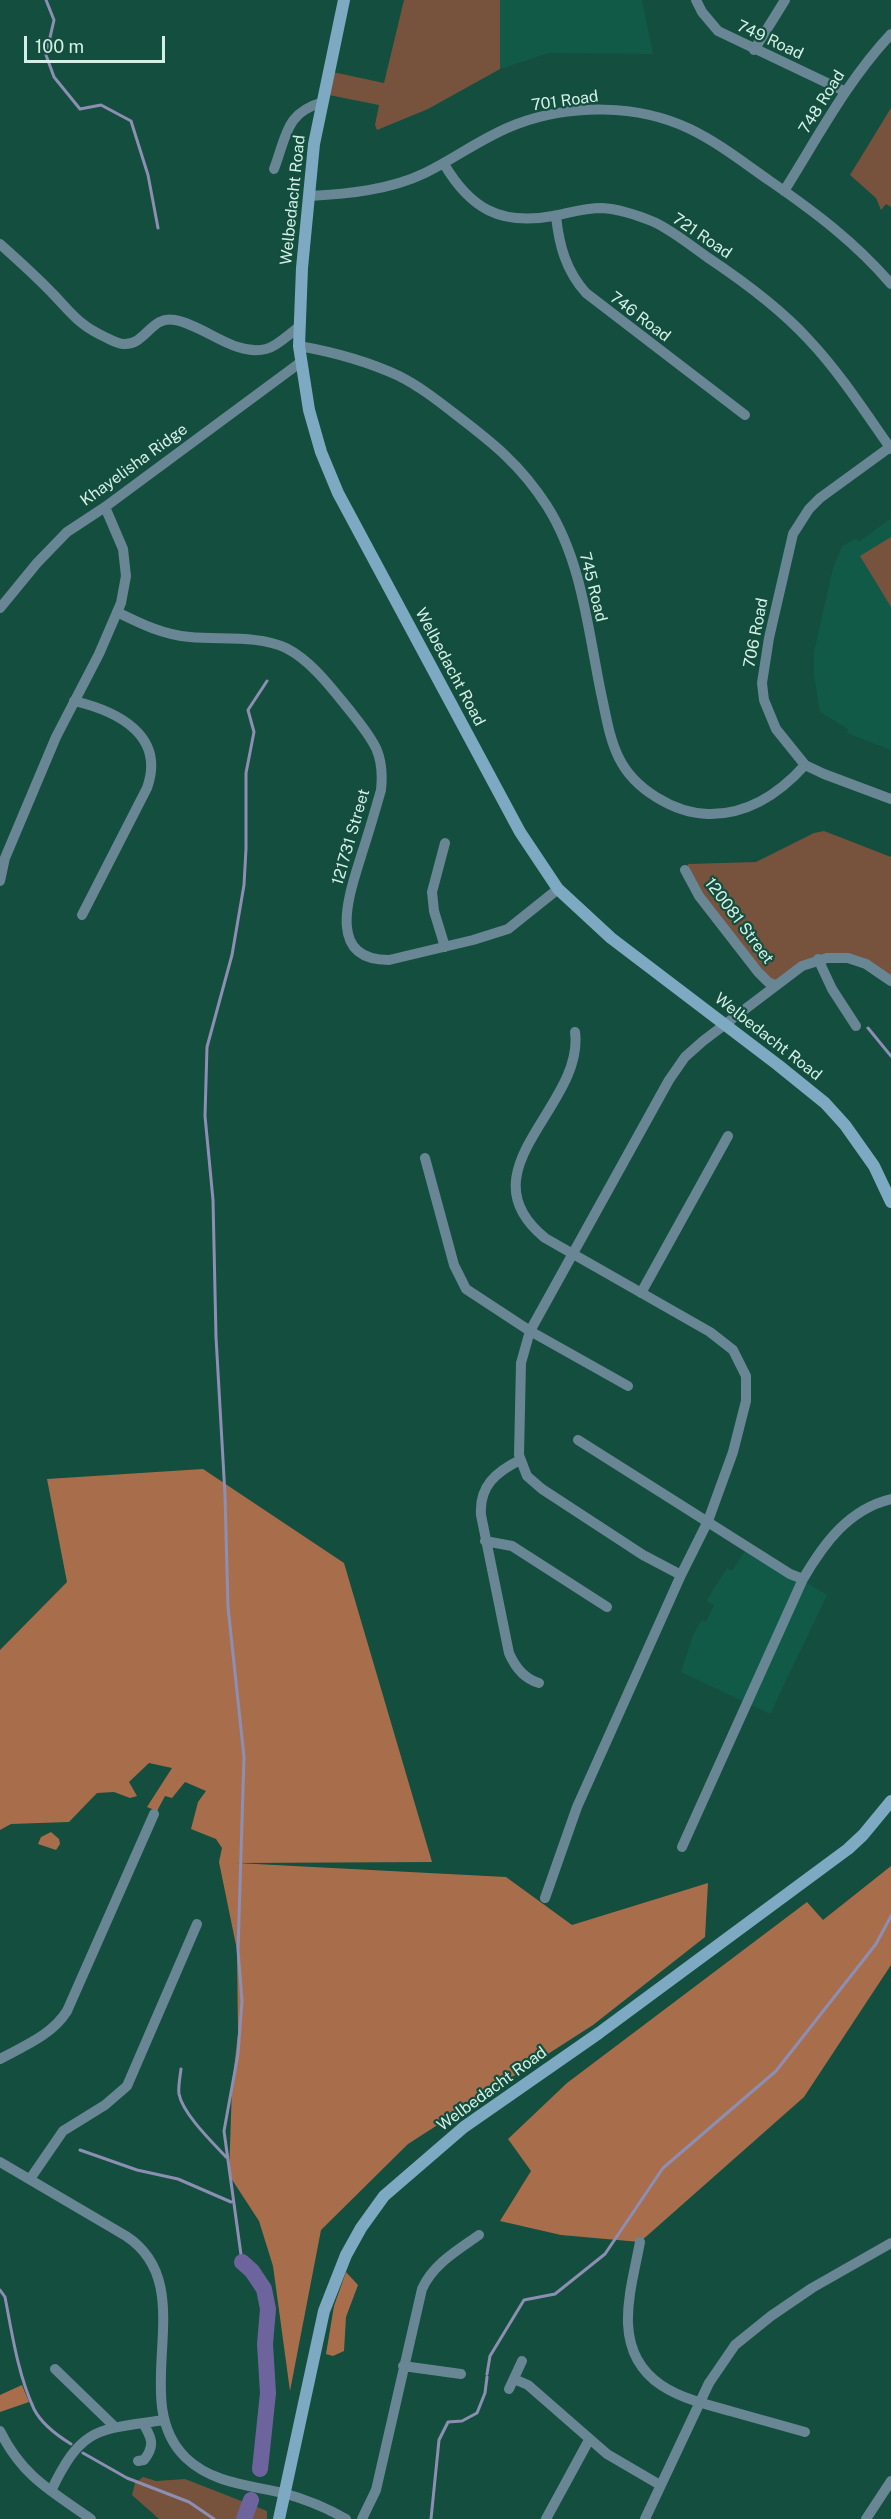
<!DOCTYPE html>
<html>
<head>
<meta charset="utf-8">
<style>
  body { margin:0 }
  #map { position:relative; width:891px; height:2519px; overflow:hidden; background:#144e3e; font-family:"Public Sans",sans-serif }
  canvas { display:block }
  .scale { position:absolute; left:24px; top:36px; width:141px; height:27px; box-sizing:border-box; border:3px solid #d4f0e6; border-top:0; padding-left:8px; font-size:18px; line-height:21px; white-space:nowrap; color:#d4f0e6; -webkit-text-stroke:4px #144e3e; paint-order:stroke }
</style>
</head>
<body>
<div id="map">
<canvas width="891" height="2519"></canvas>
<div class="scale">100 m</div>
</div>
<script>
const g = document.querySelector('canvas').getContext('2d');
g.lineJoin = 'round';
function fillPath(path, color) { g.fillStyle = color; g.fill(path, 'evenodd'); }
function trace(path, color, width, dash) { g.strokeStyle = color; g.lineWidth = width; g.lineCap = dash ? 'butt' : 'round'; g.setLineDash(dash || []); g.stroke(path); }
function label(font, color, halo, rows, align = 'center') {
  g.font = font + ' "Public Sans",sans-serif'; g.lineWidth = 4.5; g.setLineDash([]); g.textBaseline = 'middle'; g.strokeStyle = halo; g.fillStyle = color; for (const [text, x, y, turn = 0] of rows) {
    g.save(); g.translate(x, y); g.rotate((+turn || 0) * Math.PI / 180); g.textAlign = isNaN(turn) ? turn : align; if (halo) g.strokeText(text, 0, 0); g.fillText(text, 0, 0); g.restore();
  }
}
const built = new Path2D(`
  M500,0H642L653,54L549,53L500,69Z
  M891,518V750L847,733L848,729L820,712L814,675V652L833,568L842,546L856,539L859,542Z
  M748,1547L827,1595L770,1714L681,1672L694,1633L702,1620L706,1622L714,1605L706,1601L727,1568L732,1571Z`);
const green = new Path2D(`
  M404,0H500V69L428,109L377,130L375,125L379,105L324,94L328,71L384,83Z
  M891,108V207L886,204L881,210L876,198L850,175Z
  M891,537V607L860,556Z
  M824,831L891,857V980L883,973L827,957L775,985L769,982L686,871L688,864L756,862L814,833Z
  M143,2477L156,2481L185,2479L267,2511V2519H159L132,2495L135,2483Z`);
const forest = new Path2D(`
  M203,1469L344,1563L432,1862L236,1863L506,1877L572,1925L708,1883L705,1937L593,2025L408,2144L321,2230L290,2391L273,2266L259,2221L229,2175L232,2087L238,2033L237,1950L219,1862L222,1848L216,1839L191,1829L198,1802L206,1791L185,1782L172,1798L165,1796L157,1811L147,1807L172,1768L149,1763L129,1782L137,1796L130,1798L114,1792L97,1793L69,1822L11,1824L0,1830V1650L67,1582L47,1479Z
  M51,1832L59,1839L60,1844L56,1850L38,1844L41,1837Z
  M891,1866V1965L804,2097L640,2242L561,2235L500,2221L531,2171L508,2139L567,2083L807,1902L823,1920Z
  M346,2272L358,2285L346,2317L344,2351L333,2356L326,2354L334,2306Z
  M22,2385L29,2402L0,2412V2395Z`);
const stream = new Path2D(`
  M46,0L54,20L46,55L54,77L80,109L101,105L131,121L148,175L158,228
  M868,1028L891,1056
  M181,2069C180,2077 178,2087 179,2094C183,2114 212,2142 226,2157
  M80,2150L137,2170L178,2179L231,2202
  M242,2262L224,2131L238,2054L242,2001L238,1950L244,1757L228,1607L225,1495L216,1337L213,1200L205,1116L207,1047L232,955L244,885L246,849V773L254,732L248,710L267,681
  M0,2290L5,2297C12,2333 18,2375 34,2409C41,2423 58,2436 71,2444
  M487,2374L490,2356L524,2300L555,2294L605,2254L663,2168L776,2071L876,1944L891,1916
  M83,2453L127,2478L189,2502L214,2519
  M431,2519L439,2440L448,2422L462,2421L477,2413L485,2393L487,2377`);
const river = new Path2D(`
  M242,2262L252,2271L264,2289L268,2309L265,2344L268,2393L260,2469
  M244,2519L251,2500`);
const street = new Path2D(`
  M696,0L702,12L718,31L844,91
  M754,50L785,0
  M444,164C470,208 500,226 553,216C569,213 584,208 602,208C620,209 637,215 654,222C673,231 690,245 707,257C743,281 780,308 809,340C840,373 865,412 891,449
  M274,169C287,135 285,113 323,102
  M784,191C818,137 847,81 891,34
  M310,196C347,194 390,190 425,173C456,158 484,136 517,124C571,104 638,104 690,129C719,143 744,163 770,181C815,212 856,243 891,284
  M556,216C559,245 566,271 586,293L745,415
  M0,244C18,260 37,277 54,295C73,315 80,326 107,338C111,340 118,344 124,344C146,345 151,315 175,320C204,325 235,357 266,349C278,346 290,333 300,326
  M299,346C333,352 367,361 399,376C419,386 437,400 455,414C493,443 521,465 547,506C582,561 588,630 601,693C606,715 609,738 619,758C634,789 674,813 708,814C748,815 779,794 805,765
  M890,447L820,498L809,509L793,534L769,638L762,683L764,700L776,729L805,765L824,774L891,799
  M0,608L37,563L67,532L105,507L301,362
  M117,612C141,624 164,635 190,637C221,640 258,635 286,648C312,661 333,690 351,712C373,740 385,753 381,790C375,811 369,832 362,853C351,890 323,960 389,960L473,940L508,929L558,889
  M74,701C117,711 166,735 147,788L82,915
  M685,870L699,896L758,972L768,982L775,985
  M0,881L5,858L56,737L99,654L121,603L126,576L123,549L105,507
  M445,947L434,911L432,892L445,843
  M818,959L832,989L856,1026
  M425,1158L454,1265L466,1289L530,1331L628,1386
  M641,1293L728,1136
  M578,1440L790,1574L803,1579
  M520,1460C496,1472 479,1486 481,1515L509,1653C515,1667 525,1679 539,1683
  M485,1541L512,1546L607,1607
  M681,1575L643,1555L542,1489L527,1476L519,1455L521,1363L530,1331L669,1080L685,1057L703,1041L802,966L827,958H848L866,964L891,981
  M682,1847L803,1579C824,1543 849,1509 891,1499
  M545,1898L577,1807L681,1575L708,1521L733,1452L746,1401V1376L733,1350L710,1332L545,1238C461,1170 585,1106 575,1032
  M0,2059C24,2046 52,2035 67,2011L154,1814
  M0,2162L126,2236C204,2287 125,2400 186,2458C212,2483 249,2485 283,2493C305,2499 327,2508 346,2519
  M30,2179L63,2131L105,2105L127,2086L197,1924
  M640,2242C635,2269 627,2297 628,2324C631,2385 681,2398 730,2411C755,2418 780,2425 805,2432
  M403,2366L461,2374
  M55,2369L115,2427
  M514,2379L528,2385L607,2454L660,2485
  M509,2389L522,2361
  M0,2431C22,2476 51,2491 91,2519
  M138,2461L144,2460C156,2445 151,2437 143,2423
  M51,2491C82,2426 97,2430 164,2420
  M362,2519L376,2490L422,2289C433,2264 458,2250 479,2235
  M546,2519L589,2440
  M645,2519L709,2383L735,2345L771,2316L812,2288L891,2243
  M866,2519L891,2481`);
const secondary = new Path2D(`
  M344,0L314,144L302,268L299,346L309,410L321,452L338,493L520,832L558,889L611,938L778,1065L825,1103L845,1125L874,1166L891,1202
  M279,2519L324,2311L346,2255L361,2228L384,2196L464,2127L599,2033L848,1849L863,1835L891,1801`);
const streetNames = [
  ["749 Road",770,40,25],
  ["701 Road",565,101,-8],
  ["748 Road",822,102,-58],
  ["Welbedacht Road",293,200,-84],
  ["721 Road",702,236,34],
  ["746 Road",640,317,37],
  ["Khayelisha Ridge",134,465,-36],
  ["745 Road",593,587,76],
  ["706 Road",756,633,-79],
  ["Welbedacht Road",450,667,62],
  ["121731 Street",351,837,-74],
  ["120081 Street",739,921,53],
  ["Welbedacht Road",768,1037,38],
  ["Welbedacht Road",492,2089,-36]
];
fillPath(built, '#125a48');
fillPath(green, '#77533e');
fillPath(forest, '#a86e4b');
trace(stream, '#8d8eb3', 3);
trace(river, '#6e649d', 16);
trace(street, '#698695', 10);
trace(secondary, '#7daac2', 12);
label('16px', '#d4f0e6', '#144e3e', streetNames);
</script>
</body>
</html>
